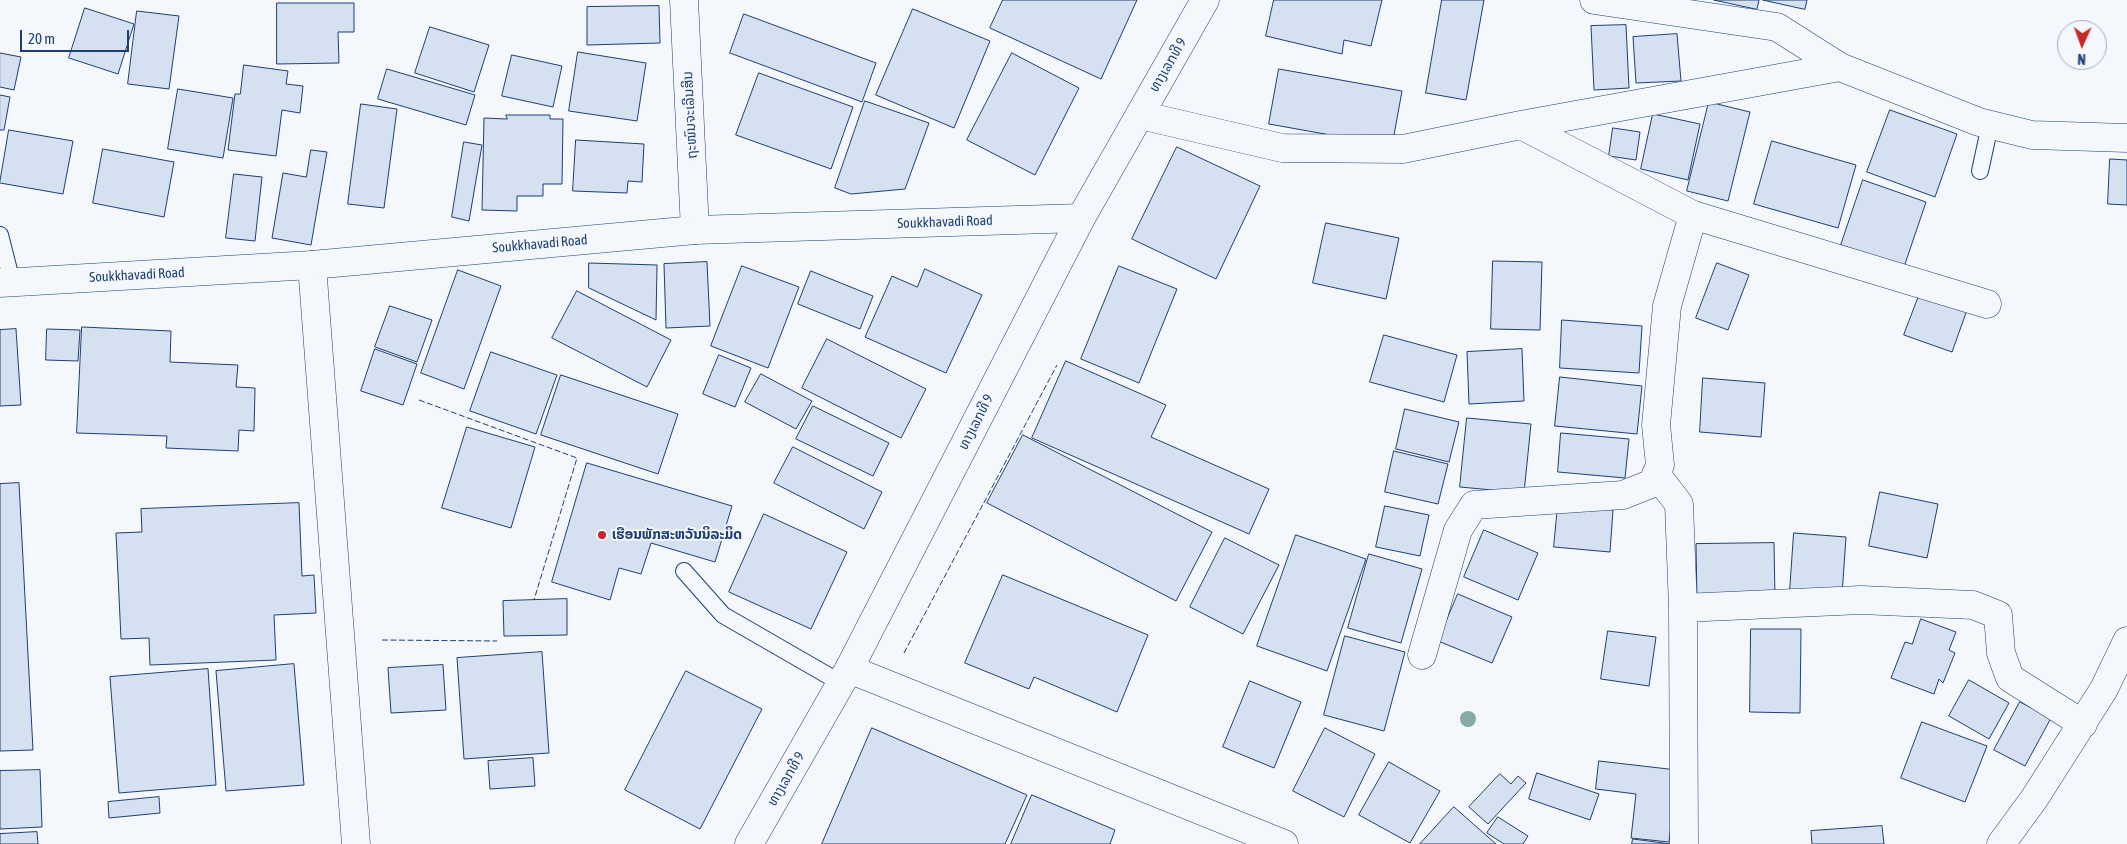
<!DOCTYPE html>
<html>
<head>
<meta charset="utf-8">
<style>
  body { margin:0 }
  #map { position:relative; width:2127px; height:844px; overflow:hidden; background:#f4f7fb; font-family:"Asap Condensed",sans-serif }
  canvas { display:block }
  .north { position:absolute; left:2057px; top:20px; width:50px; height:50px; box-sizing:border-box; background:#f4f7fb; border:1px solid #9eadc5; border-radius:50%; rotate:182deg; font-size:14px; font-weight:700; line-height:20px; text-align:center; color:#1d3f73 }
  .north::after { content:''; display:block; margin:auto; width:18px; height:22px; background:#c62828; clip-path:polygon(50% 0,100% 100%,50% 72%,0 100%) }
  .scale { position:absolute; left:20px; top:30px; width:109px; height:22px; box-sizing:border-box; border:2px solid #1d3f73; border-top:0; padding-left:6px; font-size:15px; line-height:18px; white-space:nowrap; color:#1d3f73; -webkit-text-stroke:4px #f4f7fb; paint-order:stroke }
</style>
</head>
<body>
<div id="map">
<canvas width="2127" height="844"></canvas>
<div class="north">N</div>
<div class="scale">20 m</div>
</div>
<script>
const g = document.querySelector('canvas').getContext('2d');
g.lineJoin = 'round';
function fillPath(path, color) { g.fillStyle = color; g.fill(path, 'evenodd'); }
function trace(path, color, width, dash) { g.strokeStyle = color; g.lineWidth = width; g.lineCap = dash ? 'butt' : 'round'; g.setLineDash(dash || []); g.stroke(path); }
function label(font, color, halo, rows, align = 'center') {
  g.font = font + ' "Asap Condensed","Noto Sans Lao",sans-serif'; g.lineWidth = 4; g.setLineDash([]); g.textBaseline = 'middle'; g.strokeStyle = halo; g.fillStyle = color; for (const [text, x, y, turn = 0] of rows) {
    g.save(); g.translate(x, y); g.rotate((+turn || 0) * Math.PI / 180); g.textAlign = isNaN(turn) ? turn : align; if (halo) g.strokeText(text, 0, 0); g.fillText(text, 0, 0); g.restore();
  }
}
const building = new Path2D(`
  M1003,0H1137L1101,79L990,28Z
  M1274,0H1382L1371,46L1344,40L1342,54L1266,36Z
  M1442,0H1484L1466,100L1426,93Z
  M1714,0H1759L1757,9Z
  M1763,0H1807L1805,9Z
  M277,3H354V32H338L339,63L277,64Z
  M659,6L660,43L587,45V7Z
  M85,8L134,24L118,74L69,58Z
  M913,9L990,41L954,128L876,95Z
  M137,11L179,16L169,89L128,84Z
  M744,14L876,63L862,102L730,53Z
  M1626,25L1629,88L1594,90L1591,26Z
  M430,27L489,45L474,92L415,73Z
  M1677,34L1681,81L1636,83L1633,37Z
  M578,52L646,63L637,121L569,111Z
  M0,53L21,57L14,90L0,87Z
  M1012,53L1079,88L1035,175L967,140Z
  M512,55L562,66L553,107L502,96Z
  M244,65L288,71L286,84L303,86L300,113L282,110L276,156L228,150L235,94H240Z
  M387,69L475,95L466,125L378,99Z
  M1279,69L1402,91L1392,146L1269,124Z
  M759,73L853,107L831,169L736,135Z
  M178,89L233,98L223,158L168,149Z
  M0,95L10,97L4,130H0Z
  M865,101L929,123L905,189L851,194L835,188Z
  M1709,102L1750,112L1728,201L1687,191Z
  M361,104L397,109L384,208L348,204Z
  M1890,110L1957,134L1935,197L1867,172Z
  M1653,114L1700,124L1688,180L1641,169Z
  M506,115H550V119H563L562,184H543V196H517V211L482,210L484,118L507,119Z
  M1613,128L1640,132L1636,160L1609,156Z
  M9,130L73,141L63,194L0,183Z
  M576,140L644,144L642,182L628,181L627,193L573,191Z
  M1772,141L1856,165L1838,228L1754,204Z
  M464,142L482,145L469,221L452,217Z
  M1177,147L1260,186L1216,279L1132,239Z
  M103,149L174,162L164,217L93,203Z
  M311,150L327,152L311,245L272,238L283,173L306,177Z
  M2110,159L2127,160V205L2108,204Z
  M234,174L262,177L255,241L226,238Z
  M1863,180L1926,202L1904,267L1841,245Z
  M1326,223L1399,238L1386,299L1313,283Z
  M1493,261L1542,262L1540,330L1491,329Z
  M707,262L710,326L666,328L664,264Z
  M589,263L657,265L656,320L589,288Z
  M1717,263L1749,275L1728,330L1696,318Z
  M742,266L799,287L768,368L711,346Z
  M1119,266L1177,289L1139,383L1081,359Z
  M925,269L982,295L946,373L865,337L892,276L917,287Z
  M458,270L501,286L464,389L421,373Z
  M811,271L873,296L860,329L798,304Z
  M577,291L671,340L647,387L552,338Z
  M1920,293L1967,310L1952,352L1904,335Z
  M390,306L432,320L417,362L375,347Z
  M1562,320L1642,326L1639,373L1560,368Z
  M82,327L171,331L170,362L238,365L236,387L255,388L254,431L239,430L238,451L166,448L167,436L77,433Z
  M16,329L21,405L0,406V330Z
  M47,329L80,330L78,361L46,360Z
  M1384,335L1457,355L1444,402L1370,382Z
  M827,339L926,389L901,438L802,388Z
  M375,349L417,364L403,405L361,391Z
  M1522,349L1524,401L1469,404L1467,352Z
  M491,352L557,375L536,434L470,411Z
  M719,355L751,368L735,407L703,394Z
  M1066,361L1166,405L1151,437L1269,489L1249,534L1032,438Z
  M761,374L812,401L796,429L745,402Z
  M561,375L678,414L658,474L541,435Z
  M1560,377L1642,386L1637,434L1555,426Z
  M1703,378L1765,383L1761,437L1700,432Z
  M813,406L889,443L873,476L796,439Z
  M1405,409L1459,422L1449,462L1396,449Z
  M1467,418L1531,424L1524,493L1460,487Z
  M467,427L535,447L511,528L442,508Z
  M1561,433L1629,439L1625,478L1558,472Z
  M1023,435L1212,532L1176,601L987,503Z
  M793,447L882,492L864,529L774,483Z
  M1394,451L1448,464L1438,504L1385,492Z
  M587,463L732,506L715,562L651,543L641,574L619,568L610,600L552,582Z
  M19,483L33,750L0,751V484Z
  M1880,492L1938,504L1927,558L1869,546Z
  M299,503L302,576L314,575L316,613L274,615L276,660L150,665L149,638L121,639L116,533L142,532L141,509Z
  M1558,505L1613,510L1610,552L1554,547Z
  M1385,506L1429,515L1420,556L1376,547Z
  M764,514L847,552L811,629L729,592Z
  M1484,530L1538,553L1518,600L1464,577Z
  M1794,533L1846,537L1842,595L1790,591Z
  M1296,535L1366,559L1327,671L1257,646Z
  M1225,538L1279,565L1243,634L1190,607Z
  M1774,543L1775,599L1697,600L1696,544Z
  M1369,554L1422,569L1401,643L1348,628Z
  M1003,575L1148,635L1117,712L1034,677L1029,689L965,663Z
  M1458,594L1512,617L1492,663L1438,641Z
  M567,599V635L504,636L503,601Z
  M1921,619L1956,632L1949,650L1955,653L1943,683L1939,679L1934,694L1891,678L1905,642L1912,644Z
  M1751,629H1801L1800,713L1750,712Z
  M1608,631L1656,637L1649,686L1601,679Z
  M1345,636L1405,652L1384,731L1324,715Z
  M542,652L549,753L464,759L457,658Z
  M294,664L304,785L226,791L216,671Z
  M443,665L446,710L391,713L388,668Z
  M208,669L216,785L119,793L110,677Z
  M686,671L762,709L700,829L625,790Z
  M1969,680L2009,703L1989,739L1949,716Z
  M1250,681L1301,702L1274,768L1223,747Z
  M2020,702L2051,718L2025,766L1994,750Z
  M1922,722L1987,746L1965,802L1901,778Z
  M872,728L1027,795L1005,844H822Z
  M1325,728L1375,754L1344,817L1293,791Z
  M533,758L535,786L490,789L488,761Z
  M1599,761L1677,770L1669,842L1631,838L1636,794L1596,789Z
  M1389,762L1440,791L1410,843L1359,815Z
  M40,770L42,827L0,829V771Z
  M1537,773L1599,794L1590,820L1529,799Z
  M1500,774L1511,784L1518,776L1526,783L1488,824L1469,807Z
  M1032,795L1115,830L1110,844H1011Z
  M159,797L160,813L109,818L108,802Z
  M1454,807L1496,844H1420Z
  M1498,817L1528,836L1523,844H1504L1487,833Z
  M1882,826L1884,844H1812L1811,831Z
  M37,832L38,844H0V834Z
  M1633,839L1671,844H1632Z`);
const service = new Path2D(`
  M1980,171L1990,125
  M0,235L12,282
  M684,571L723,615L841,683`);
const minor = new Path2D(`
  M684,0L695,230
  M1594,0L1777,27L1840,67L1979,122L2032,135L2127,138
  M1140,115L1282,148L1403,149L1521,125L1840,67
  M1693,215L1987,304
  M312,265L356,844
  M1656,474L1679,504L1683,608L1684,844
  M1683,608L1861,600L1973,605L1998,615L2001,653L2010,678L2083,724
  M1422,655L1458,530L1474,505L1623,495L1653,483L1660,465L1656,425L1667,306L1693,215L1521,125
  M849,669L1284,844
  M2001,844L2034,799L2104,689L2127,641`);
const tertiary = new Path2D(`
  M0,283L312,265L695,230L1081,218`);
const primary = new Path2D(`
  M749,844L849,669L1081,218L1205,0`);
const fence = new Path2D(`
  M419,400L577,458L534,600
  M382,640L497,641
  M904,653L1057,365`);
const trees = [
  [1468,719]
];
const markers = [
  [602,535,5,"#c62828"]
];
const streetNames = [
  ["ທາງເລກທີ 9",1168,65,-60],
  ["ຖະໜົນຈະເລີນສິນ",690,115,-93],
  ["Soukkhavadi Road",945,222,-2],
  ["Soukkhavadi Road",540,244,-5],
  ["Soukkhavadi Road",137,275,-3],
  ["ທາງເລກທີ 9",976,422,-63],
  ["ທາງເລກທີ 9",786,779,-60]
];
const poiNames = [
  ["ເຮືອນພັກສະຫວັນນິລະມິດ",612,535]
];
fillPath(building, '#d5e0f0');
trace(building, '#1d3f73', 1);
trace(service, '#1d3f73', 18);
trace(minor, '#1d3f73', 29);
trace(tertiary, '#1d3f73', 29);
trace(primary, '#1d3f73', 29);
trace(service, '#f4f7fb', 16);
trace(minor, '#f4f7fb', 28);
trace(tertiary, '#f4f7fb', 28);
trace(primary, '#f4f7fb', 28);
trace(fence, '#1d3f73', 1, [6, 2.5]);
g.fillStyle = '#86aba6';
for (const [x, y] of trees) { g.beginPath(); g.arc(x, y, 8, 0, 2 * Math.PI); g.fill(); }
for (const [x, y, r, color] of markers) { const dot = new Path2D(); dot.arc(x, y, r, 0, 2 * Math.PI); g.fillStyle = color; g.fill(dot); trace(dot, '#f4f7fb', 2); }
label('14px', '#1d3f73', '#f4f7fb', streetNames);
label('bold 14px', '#1d3f73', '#f4f7fb', poiNames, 'left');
</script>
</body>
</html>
